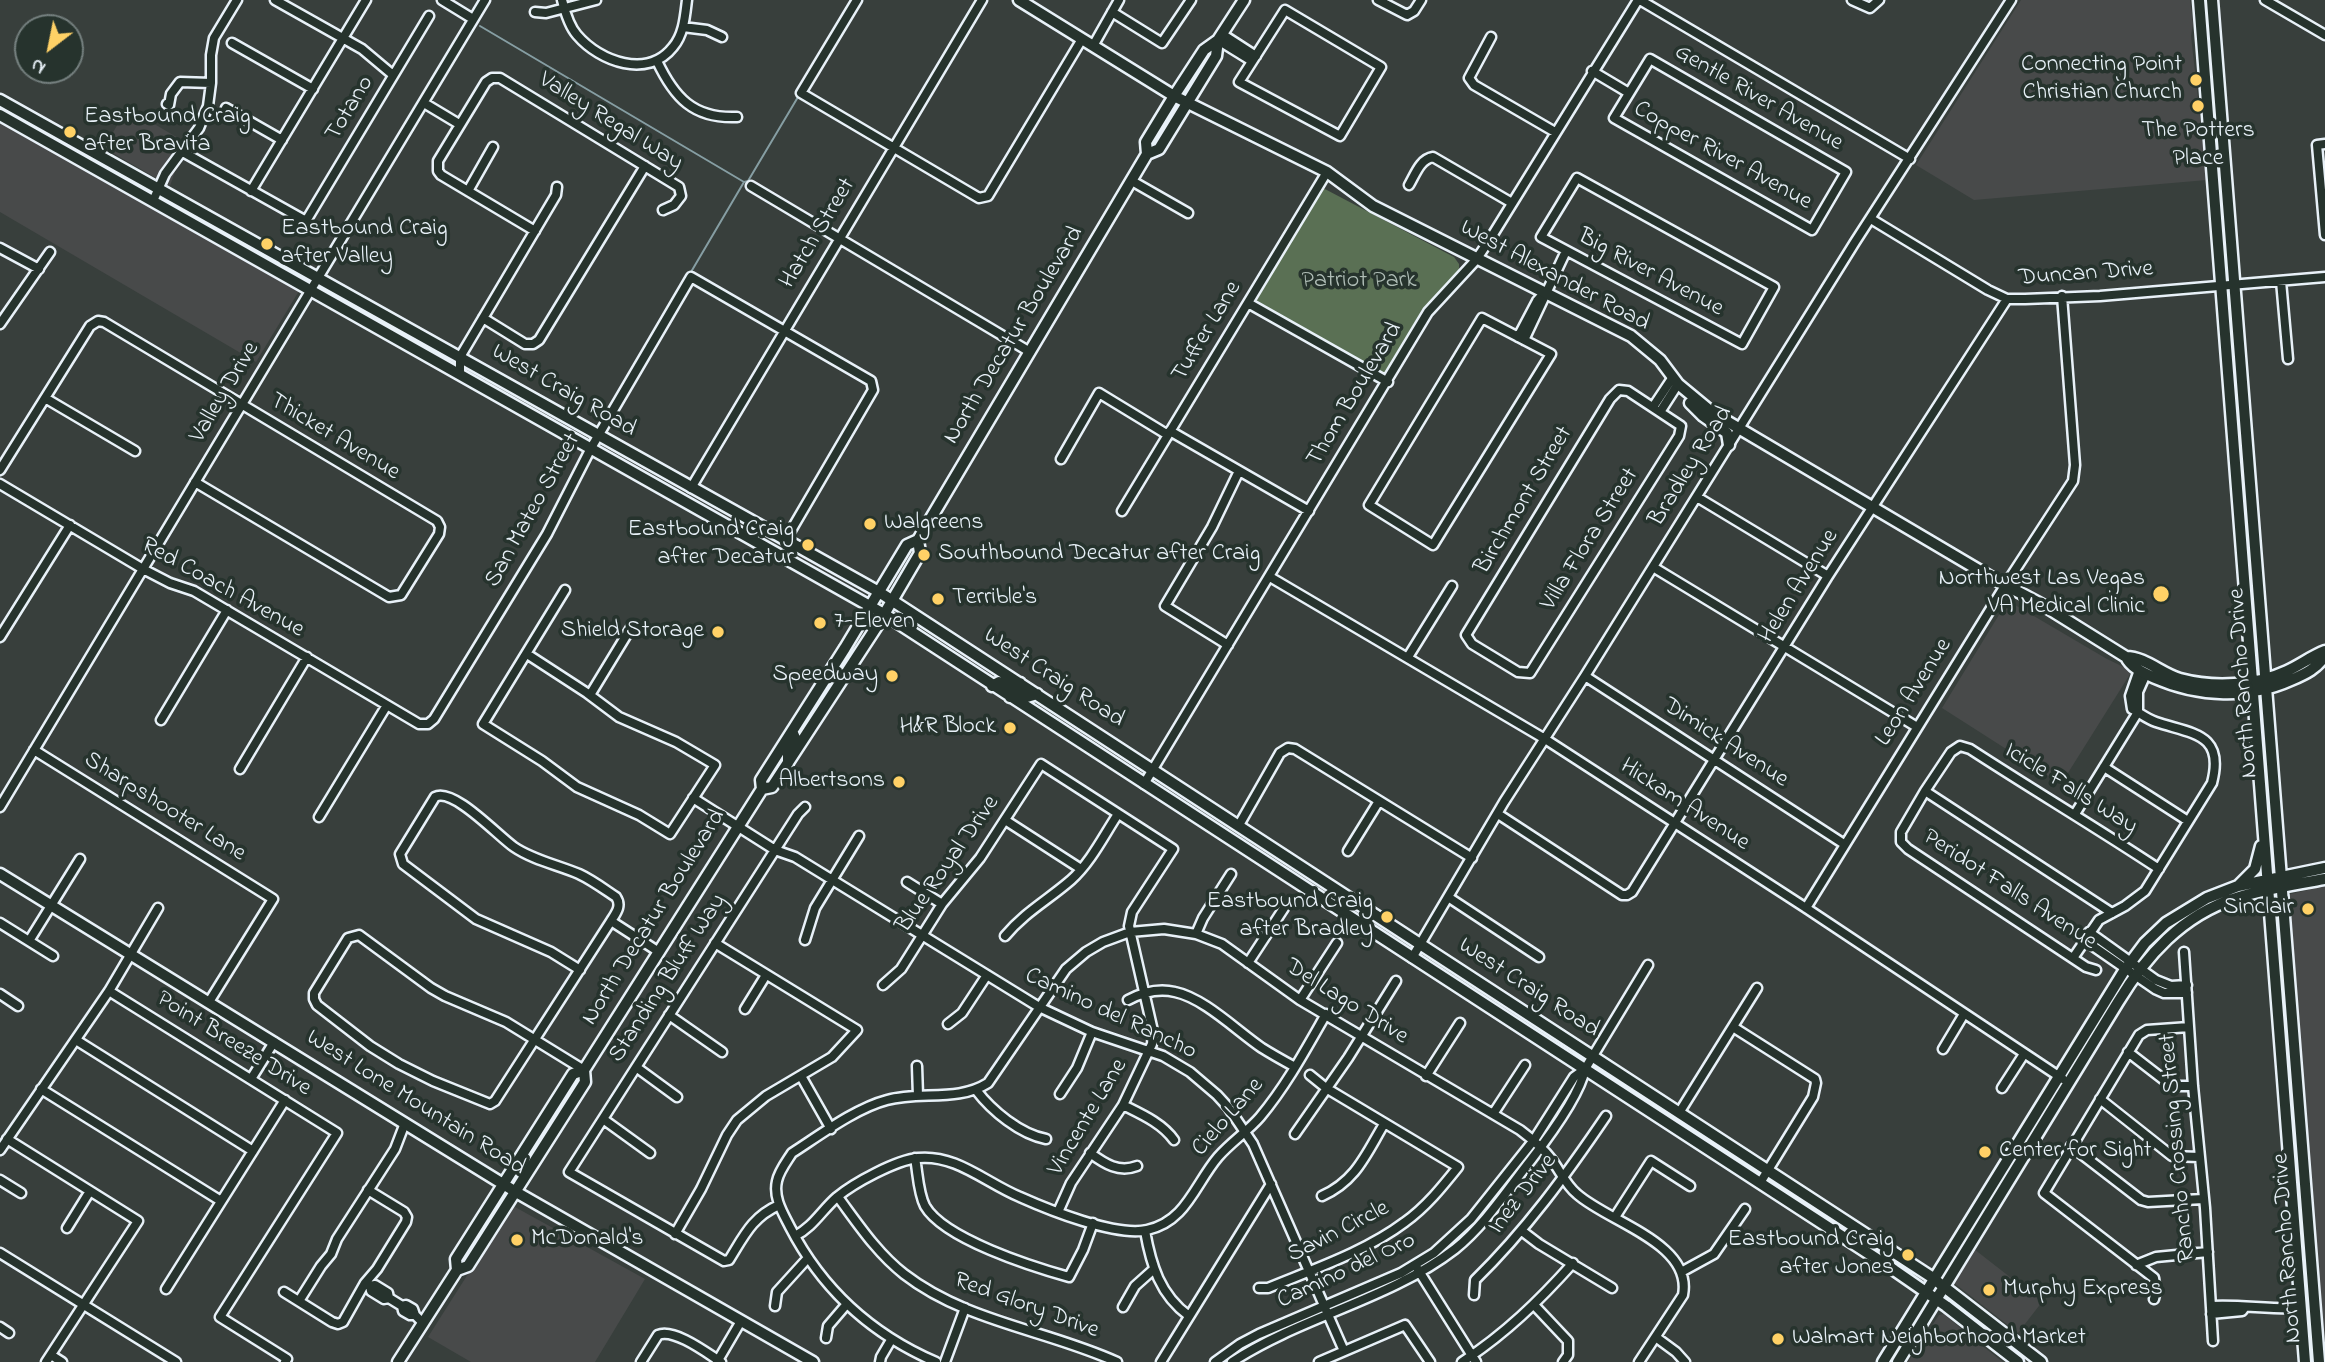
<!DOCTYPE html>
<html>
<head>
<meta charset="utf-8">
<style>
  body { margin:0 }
  #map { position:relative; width:2325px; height:1362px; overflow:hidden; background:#383f3c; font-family:"Indie Flower",sans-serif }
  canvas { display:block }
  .north { position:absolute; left:14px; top:14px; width:70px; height:70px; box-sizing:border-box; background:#26332d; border:2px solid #747f7e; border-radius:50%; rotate:212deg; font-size:19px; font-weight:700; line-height:28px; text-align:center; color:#e8f1f8 }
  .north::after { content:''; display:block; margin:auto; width:24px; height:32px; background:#ffd166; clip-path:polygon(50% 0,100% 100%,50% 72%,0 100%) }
</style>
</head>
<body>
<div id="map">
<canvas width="2325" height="1362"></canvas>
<div class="north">N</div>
</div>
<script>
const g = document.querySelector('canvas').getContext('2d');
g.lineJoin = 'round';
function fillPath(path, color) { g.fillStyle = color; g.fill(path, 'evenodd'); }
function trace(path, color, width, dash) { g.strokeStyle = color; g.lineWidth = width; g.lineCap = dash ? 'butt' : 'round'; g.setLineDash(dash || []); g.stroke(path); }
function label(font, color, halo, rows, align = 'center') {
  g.font = font + ' "Indie Flower",sans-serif'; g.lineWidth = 7; g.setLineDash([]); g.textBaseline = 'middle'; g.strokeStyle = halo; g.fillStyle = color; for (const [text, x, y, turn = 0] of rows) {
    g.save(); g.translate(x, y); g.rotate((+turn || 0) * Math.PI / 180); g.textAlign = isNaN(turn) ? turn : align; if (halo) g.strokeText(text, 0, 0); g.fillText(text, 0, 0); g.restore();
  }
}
const built = new Path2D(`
  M2021,0H2190L2193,23L2191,36L2207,180L1974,200L1916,165Z
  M127,108L185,142L170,186L104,148Z
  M0,122L299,291L256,362L0,212Z
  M2010,602L2107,659L2132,671L2061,784L1942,708L2005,605Z
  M2325,886V1362L2288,896L2291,894Z
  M515,1207L645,1279L595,1362H471L428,1337L508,1211Z
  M1974,1249L2042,1302L2018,1333L1954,1283Z
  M1944,1314L1971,1337L2003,1362H1908L1939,1315Z`);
const green = new Path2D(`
  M1323,188L1454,257L1459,264V273L1424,311L1386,375L1256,301Z`);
const stream = new Path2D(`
  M480,26L744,182
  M691,272L744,182L748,181L798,97`);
const minor = new Path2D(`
  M275,0L362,49L393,75
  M442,0L473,19
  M562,0C565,12 569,26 577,35C600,62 648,79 673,47C684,34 685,16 687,0
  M857,0L801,93L979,198L988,196L1082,39
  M1378,0L1407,15L1414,11L1421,0
  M1640,0L1910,159
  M1852,0L1870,8L1879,0
  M2265,0L2325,35
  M1285,10L1381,67L1340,136L1239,82Z
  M535,12L546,13L596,0
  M1112,12L1162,43L1191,0
  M683,27L707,30L722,37
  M1222,34L1256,56
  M1491,37L1469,78L1474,85L1555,132
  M1218,40L1252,61
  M232,43L313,89
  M1093,46L1119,0
  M1650,59L1846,172L1812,230L1614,118Z
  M657,61C674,97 693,119 737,117
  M1592,71L1629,93
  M424,103L459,124
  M167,104L169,105L171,94L180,82L211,83
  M226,108L282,140
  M2325,144L2317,145L2325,235
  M181,151L306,221L429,16
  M1577,178L1774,287L1742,344L1541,237Z
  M1132,181L1188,213
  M1409,185C1415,175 1420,159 1433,157L1512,203
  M751,186L1030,352
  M251,191L366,0
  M468,191L493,147
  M153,201L165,174L199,128L208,106L211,83V55L214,38L237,0
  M1871,219L1988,290L2007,299H2025L2100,296L2325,277
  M535,231L441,175L438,171V161L486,82L492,78H500L679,187L681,196L674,205L663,210
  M0,248L39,269
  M2281,281L2288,359
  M1248,303L1388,382
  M483,318L525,344H533L539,340L645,166
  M1482,318L1551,354L1433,545L1369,505Z
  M0,324L50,252
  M1518,337L1537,301L1544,293
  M1524,340L1566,251
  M460,374V357L556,195L557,187
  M1619,390L1628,391L1681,426L1679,436L1530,673L1518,672L1472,644L1466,635L1610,399Z
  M45,398L135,451
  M1653,407L1673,377
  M1660,412L1678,384
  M1170,431L1309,511
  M1061,459L1099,393L1168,435
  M0,470L90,326L98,321L104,322L437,521L440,527L439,534L401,595L389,597L195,482
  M0,484L143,569L170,583L194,591L419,724H428L434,719L547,534L591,448L691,277L871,381L873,390L786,539
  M691,488L982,0
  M1697,497L1828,576
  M1122,511L1327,172
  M1653,567L1917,727
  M1270,577L1545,739L1806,908L2063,1079
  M0,637L70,525
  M1228,645L1165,606L1212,527L1239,471
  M527,654L587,693L619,717L676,742L715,765L670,834L639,815L577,787L542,761L483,724L565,590
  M1408,657L1452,586
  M1585,676L1844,844
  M590,695L632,626
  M2138,712V692L2146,674
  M161,720L227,610
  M34,750L273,899L209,1002
  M2104,767L2188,821
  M240,769L307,657
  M1144,784L1428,312L1476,260L1492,236L1638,0
  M1925,791L2112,913
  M693,798L775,850L795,857L1039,1007L1092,1032L1163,1056L1190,1072L1217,1095L1228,1107L1253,1144L1344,1351
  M0,807L485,0
  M1498,814L1622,895H1627L1632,892L1828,576L2007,299
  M2075,814L2138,712
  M319,817L387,705
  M1005,820L1081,869
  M1239,825L1280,753L1288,748L1295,749L1472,858
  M1348,851L1379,801
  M907,882L942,904
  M1448,897L1539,957
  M1806,908L2006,584L2073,481L2075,465L2062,296
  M611,921L659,952
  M0,923L53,956
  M2089,932L2156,980L2171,986L2187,985
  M1196,934L1203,918L1231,874
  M1005,936C1025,912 1048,900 1071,880C1091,862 1104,835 1118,814
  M805,940L815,908L859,836
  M2084,940L2155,989L2164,993H2187
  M29,941L80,859
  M2184,952L2193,1086L2205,1208L2213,1341
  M1412,958L1504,802L1585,676L1855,242L2011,0
  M2073,958L2099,920L2125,906L2145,891L2212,783C2225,733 2192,734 2156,722C2147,719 2140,713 2132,709L2130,696L2139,670
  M1248,963L1284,908
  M580,970L551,952L476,919L403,864L400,854L435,797C453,787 498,836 514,847C533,860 558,865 579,874C592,880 604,889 616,897C622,906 616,913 611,921L495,1101L490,1104L433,1081L399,1064L370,1046L317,1005L314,999V993L348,938L359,935L431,988L445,996L506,1022L584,1070
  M2096,970L2086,967L1908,849L1901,842V832L1925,791L1951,752L1960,746L1970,749C2033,790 2097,828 2159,869
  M883,985L901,969L942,904L980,858L1041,764L1173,849L1132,912L1129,926L1153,1031L1152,1044L1123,1105L1071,1183L1058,1212
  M109,991L337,1133L220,1317L287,1359L285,1362
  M0,994L18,1006
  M1128,1000C1143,992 1158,988 1175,992C1204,998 1237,1031 1262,1048C1273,1055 1284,1061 1295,1067
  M1300,1000L1337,943
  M745,1009L766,975
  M669,1015L722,1052
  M948,1024L962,1013L987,975
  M1733,1027L1815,1079L1816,1083L1813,1097L1760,1183
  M76,1040L253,1151
  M1943,1049L1964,1014
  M2128,1052L2172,1086H2193
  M917,1066L918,1096
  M636,1067L677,1097
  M801,1076L831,1129
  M1426,1076L1460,1023
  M251,1079L274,1042
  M2002,1088L2024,1054
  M41,1089L221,1201
  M976,1090C992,1111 1020,1134 1046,1139
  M1060,1094L1077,1068L1092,1032
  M2100,1099L2172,1156L2199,1157
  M1123,1105C1141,1114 1162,1123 1174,1140
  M1679,1113L1757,988
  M1493,1114L1525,1065
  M603,1119L650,1153
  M1295,1134L1348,1058L1396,981
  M7,1139L138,1221L46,1362
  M2071,1146L2141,1200L2148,1202L2203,1199
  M0,1150L109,991L158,908
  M1090,1153C1105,1164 1119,1173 1137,1166
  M915,1158C918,1174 918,1192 925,1206C944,1239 1033,1267 1069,1277L1083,1250L1093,1223
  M0,1180L21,1193
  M1322,1196C1356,1181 1366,1154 1384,1124
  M838,1197C858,1224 877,1253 904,1274C966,1322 1047,1330 1117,1362
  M779,1205C752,1217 744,1236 729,1260L724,1261L569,1172L798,814L805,807
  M1615,1217L1651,1161L1690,1186
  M67,1228L90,1191
  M1145,1231C1151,1265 1160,1295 1189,1316
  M1522,1231L1539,1244L1612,1288
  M675,1234L701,1189L727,1135L737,1120L766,1096L832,1057L857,1030L715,943
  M795,1236C813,1227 822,1210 837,1197C854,1183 896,1160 918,1158C956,1154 986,1183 1020,1197C1049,1210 1116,1237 1147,1230C1186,1222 1195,1184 1218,1157C1231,1142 1248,1131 1260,1117C1286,1086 1306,1049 1326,1014
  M0,1253L176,1362
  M2136,1265L2156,1257L2208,1252
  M1417,1268L1476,1362
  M1683,1271L1714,1254L1745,1209
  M365,1283L370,1286L375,1285L388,1293L389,1298L402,1306L403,1311L410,1315H415
  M370,1286L371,1291L384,1299L389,1298
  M1259,1288H1268C1314,1269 1365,1252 1405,1222C1426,1207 1442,1187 1458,1167L1326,1088L1310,1075
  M166,1289L285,1100
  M284,1292L332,1322L338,1324L343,1322L365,1283L377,1269L406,1222L407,1217L404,1212L368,1190
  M1474,1295L1475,1280C1526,1230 1566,1175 1606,1116
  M2154,1299L2156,1291L2154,1278L2044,1193L2139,1035L2147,1030L2189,1027
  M299,1301L321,1266L331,1254L337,1239L395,1149L405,1123
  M402,1306L406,1305L413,1309L415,1315L423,1323
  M775,1306L777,1292L807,1259
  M1535,1306L1568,1341V1355L1563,1362
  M2211,1306C2241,1304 2270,1310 2301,1308
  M1123,1307L1135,1286L1154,1269
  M2211,1314L2242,1311L2245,1307
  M0,1327L9,1333
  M826,1338L828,1326L846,1305
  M1657,1338L1676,1352L1685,1362
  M51,1355L62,1362
  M641,1362L658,1335C674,1328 707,1353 721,1362
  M717,1362L741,1321
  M880,1362L881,1357L891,1340
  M936,1362C871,1334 822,1289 790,1227C783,1213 773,1198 777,1181C779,1171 787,1161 792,1153C820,1135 856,1108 887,1100C921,1091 958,1102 988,1083L1066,969L1086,952L1103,942L1130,932L1164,929L1196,934L1222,944L1300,1000L1520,1130C1532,1139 1543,1148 1552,1160C1560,1171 1566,1185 1577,1194C1608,1222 1693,1243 1683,1295L1639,1362
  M945,1362L965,1308
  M1161,1362L1271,1184
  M1215,1362L1240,1344L1259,1334L1401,1273L1434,1253L1471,1219L1534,1140L1574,1077L1585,1069L1648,965
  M1232,1362C1302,1316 1389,1300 1455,1249C1485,1225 1508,1189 1531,1160C1548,1138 1580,1094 1585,1069
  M1319,1362L1405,1325L1430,1362
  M1462,1362C1505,1334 1539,1301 1573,1263`);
const major = new Path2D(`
  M1019,0L1174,96L1327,172L1373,206L1631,336L1660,360L1678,384L1713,413L1994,579L2041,604L2126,657C2131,668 2144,673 2155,678C2198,697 2249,699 2291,680C2305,674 2318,668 2325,655
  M2199,0L2305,1362
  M2212,0L2319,1362
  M0,100L879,592L1930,1276L2041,1362
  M0,115L884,614L1894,1270L1946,1306L2018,1362
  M1147,154L1159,149L1216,56L1218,40
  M1690,403L1703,416L1727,433L1729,445
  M2126,657C2145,657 2162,674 2180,679C2214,688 2255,686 2287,671C2300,665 2312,656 2325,651
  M992,686L999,682L1010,687L1020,683
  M1010,697L1016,692L1027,697L1037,694
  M788,763V751L795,738L792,731
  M762,789L772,787L879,623L920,553L918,540
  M0,874L516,1192L813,1362
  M2238,886L2255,869L2261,846
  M457,1270L456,1259L573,1074L584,1070L762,789L761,780L845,648L907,545L918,540L1147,154L1146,142L1174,96L1204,50L1218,40L1244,0
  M398,1362L457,1270L468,1266L585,1082L584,1070
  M1883,1362L2124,971L2145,943L2166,923L2207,898L2238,886L2325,868
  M1898,1362L2118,1002C2146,956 2182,915 2236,898C2264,889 2296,884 2325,879`);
const markers = [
  [2196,80,7,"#ffd166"],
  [2198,106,7,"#ffd166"],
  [70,132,7,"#ffd166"],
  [267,244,7,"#ffd166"],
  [870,524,7,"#ffd166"],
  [808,545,7,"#ffd166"],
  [924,555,7,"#ffd166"],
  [2161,594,9,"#ffd166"],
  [938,599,7,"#ffd166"],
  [820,623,7,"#ffd166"],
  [718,632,7,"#ffd166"],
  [892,676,7,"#ffd166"],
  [1010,728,7,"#ffd166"],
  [899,782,7,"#ffd166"],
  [2308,909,7,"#ffd166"],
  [1387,917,7,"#ffd166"],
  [1985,1152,7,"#ffd166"],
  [517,1240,7,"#ffd166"],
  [1908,1255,7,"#ffd166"],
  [1989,1290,7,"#ffd166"],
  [1778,1339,7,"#ffd166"]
];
const poiNames = [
  ["Connecting Point",2182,66],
  ["Christian Church",2182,94],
  ["Eastbound Craig",84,118,"left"],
  ["after Bravita",84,146,"left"],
  ["The Potters",2198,132,"center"],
  ["Place",2198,160,"center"],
  ["Eastbound Craig",281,230,"left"],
  ["after Valley",281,258,"left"],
  ["Walgreens",884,524,"left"],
  ["Eastbound Craig",794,531],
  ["after Decatur",794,559],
  ["Southbound Decatur after Craig",938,555,"left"],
  ["Northwest Las Vegas",2145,580],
  ["VA Medical Clinic",2145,608],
  ["Terrible's",952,599,"left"],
  ["7-Eleven",834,623,"left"],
  ["Shield Storage",704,632],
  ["Speedway",878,676],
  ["H&R Block",996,728],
  ["Albertsons",885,782],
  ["Eastbound Craig",1373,903],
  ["after Bradley",1373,931],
  ["Sinclair",2294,909],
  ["Center for Sight",1999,1152,"left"],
  ["McDonald's",531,1240,"left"],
  ["Eastbound Craig",1894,1241],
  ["after Jones",1894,1269],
  ["Murphy Express",2003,1290,"left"],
  ["Walmart Neighborhood Market",1792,1339,"left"]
];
const streetNames = [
  ["Gentle River Avenue",1758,99,30],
  ["Totano",351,109,-59],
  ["Valley Regal Way",610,123,32],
  ["Copper River Avenue",1722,157,29],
  ["Hatch Street",819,234,-59],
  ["Big River Avenue",1650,274,28],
  ["Duncan Drive",2086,275,-4],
  ["West Alexander Road",1554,277,28],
  ["Tuffer Lane",1208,332,-59],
  ["North Decatur Boulevard",1015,336,-59],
  ["West Craig Road",563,392,30],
  ["Valley Drive",226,393,-59],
  ["Thom Boulevard",1356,395,-59],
  ["Thicket Avenue",334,438,31],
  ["Bradley Road",1692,467,-58],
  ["Birchmont Street",1525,501,-59],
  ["San Mateo Street",534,511,-61],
  ["Villa Flora Street",1591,540,-58],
  ["Helen Avenue",1800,587,-58],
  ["Red Coach Avenue",222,589,29],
  ["West Craig Road",1053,679,33],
  ["North Rancho Drive",2245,683,-94],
  ["Leon Avenue",1915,693,-58],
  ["Dimick Avenue",1725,744,33],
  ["Icicle Falls Way",2070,790,32],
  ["Hickam Avenue",1684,806,33],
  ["Sharpshooter Lane",164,808,32],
  ["Blue Royal Drive",949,865,-55],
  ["Peridot Falls Avenue",2009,891,33],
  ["North Decatur Boulevard",655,918,-58],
  ["Standing Bluff Way",669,979,-57],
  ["West Craig Road",1528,989,33],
  ["Del Lago Drive",1346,1003,32],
  ["Camino del Rancho",1110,1015,25],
  ["Point Breeze Drive",233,1045,32],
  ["West Lone Mountain Road",415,1104,32],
  ["Vincente Lane",1089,1118,-59],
  ["Cielo Lane",1229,1118,-49],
  ["Rancho Crossing Street",2179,1148,-95],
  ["Inez Drive",1524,1195,-52],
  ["Savin Circle",1339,1233,-27],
  ["North Rancho Drive",2289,1248,-94],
  ["Camino del Oro",1347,1272,-25],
  ["Red Glory Drive",1026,1307,20]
];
const parkNames = [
  ["Patriot Park",1359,282]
];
fillPath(built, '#484a4a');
fillPath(green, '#5a7054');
trace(stream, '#869ea3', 2);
trace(minor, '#e8f1f8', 13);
trace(major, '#e8f1f8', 15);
trace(minor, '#26332d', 8);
trace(major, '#26332d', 10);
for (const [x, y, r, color] of markers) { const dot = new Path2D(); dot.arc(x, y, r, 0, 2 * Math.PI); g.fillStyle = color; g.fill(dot); trace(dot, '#26332d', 2.5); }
label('24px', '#e8f1f8', '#26332d', poiNames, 'right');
label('24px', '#e8f1f8', '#26332d', streetNames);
label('24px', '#afbdb6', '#26332d', parkNames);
</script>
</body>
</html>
